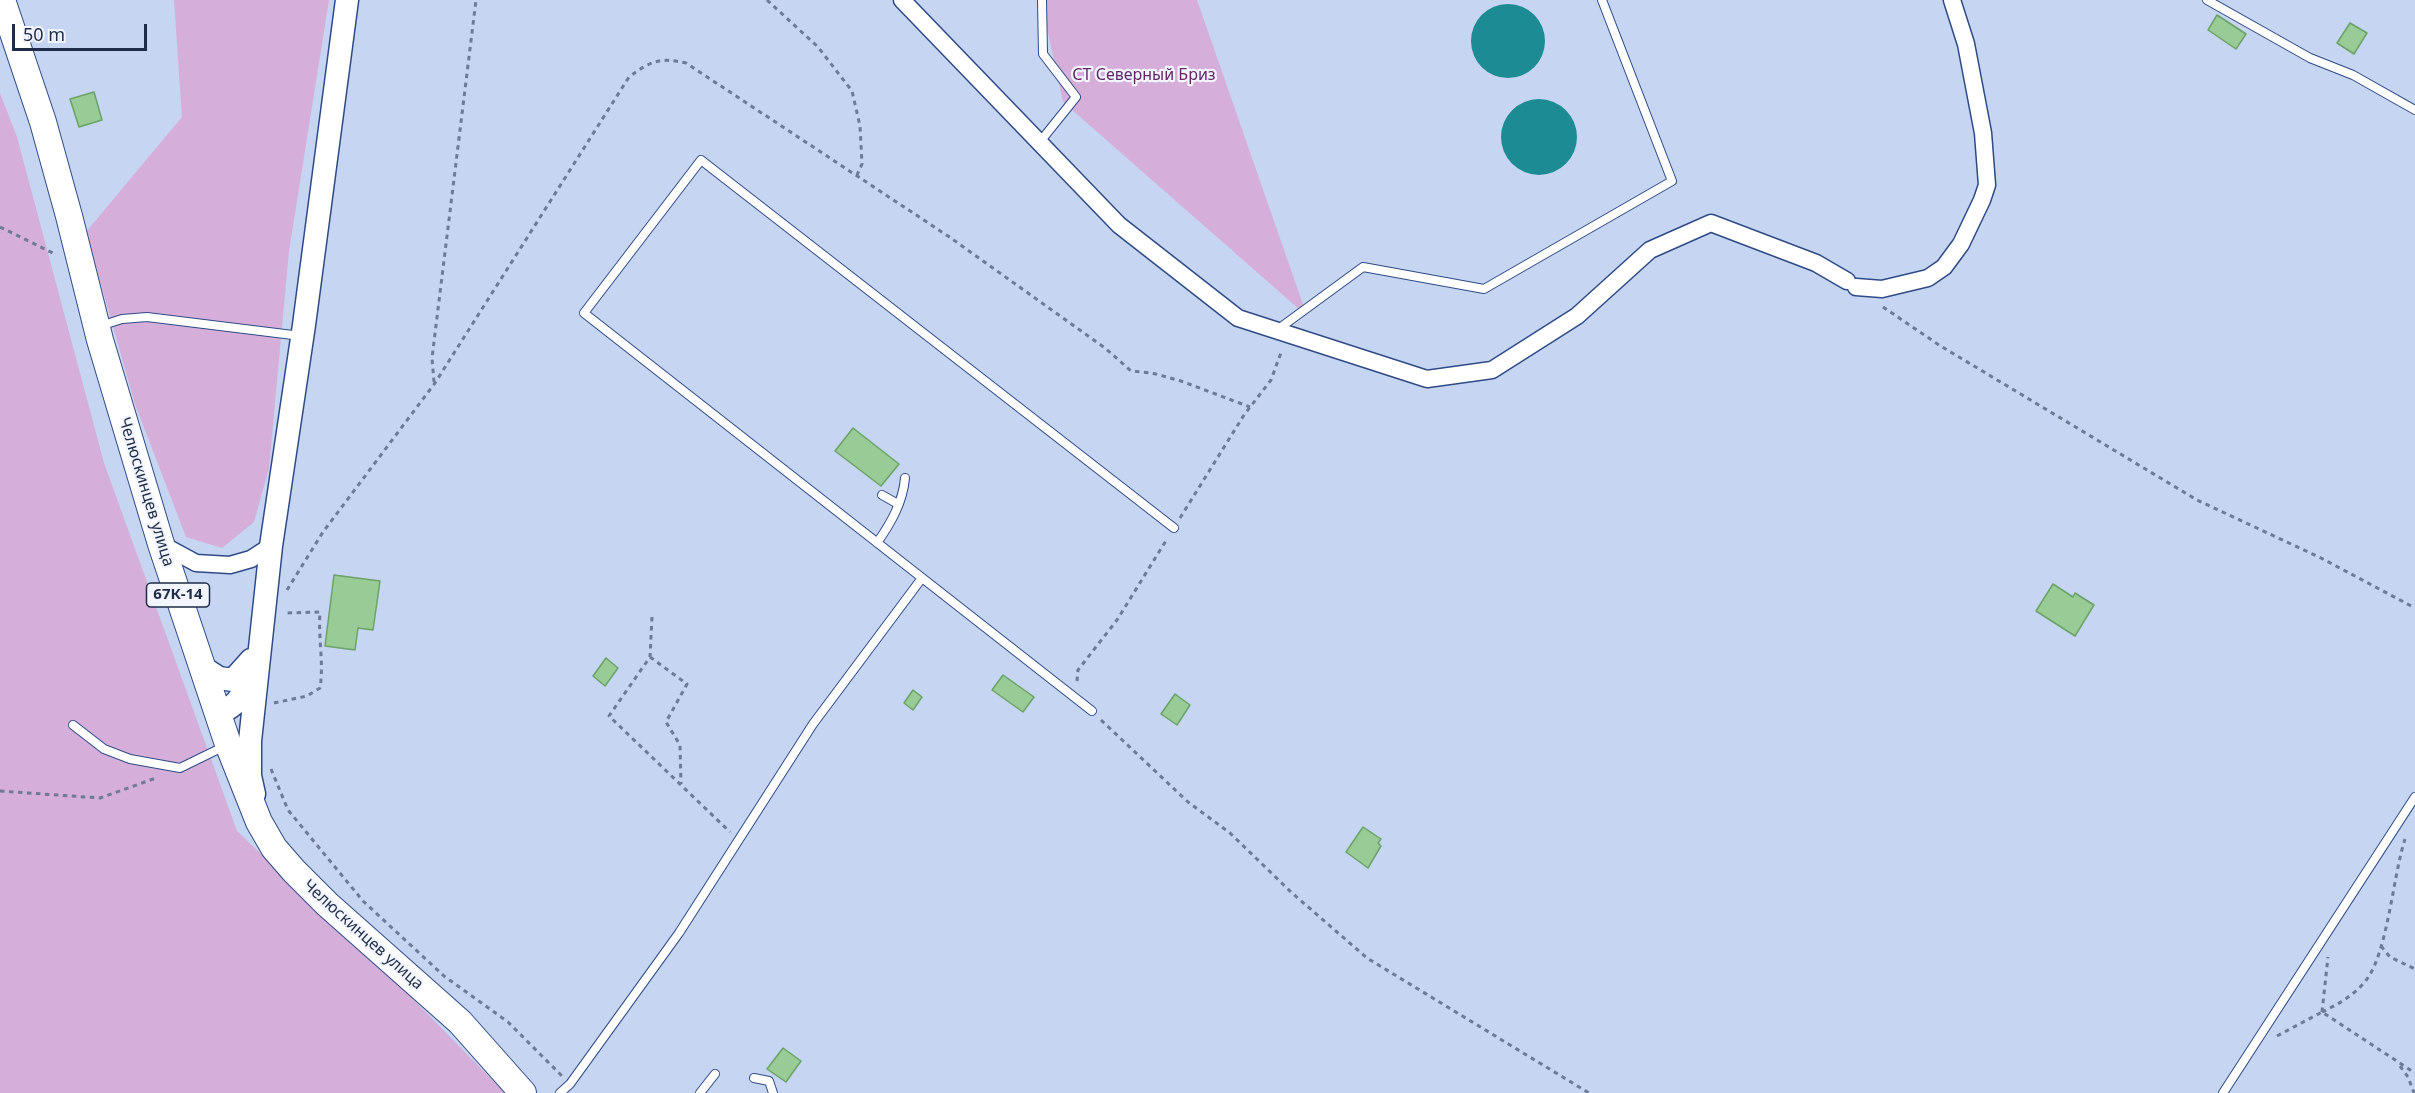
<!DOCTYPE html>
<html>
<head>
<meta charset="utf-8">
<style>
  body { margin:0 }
  #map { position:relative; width:2415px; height:1093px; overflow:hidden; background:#c6d5f1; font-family:"Noto Sans",sans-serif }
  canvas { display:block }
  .scale { position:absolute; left:12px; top:24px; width:135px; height:27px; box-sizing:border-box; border:3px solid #1e2c47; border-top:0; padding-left:8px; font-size:18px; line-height:21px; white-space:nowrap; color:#1e2c47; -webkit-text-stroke:4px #f2f5fd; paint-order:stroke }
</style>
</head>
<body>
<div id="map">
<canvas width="2415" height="1093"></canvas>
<div class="scale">50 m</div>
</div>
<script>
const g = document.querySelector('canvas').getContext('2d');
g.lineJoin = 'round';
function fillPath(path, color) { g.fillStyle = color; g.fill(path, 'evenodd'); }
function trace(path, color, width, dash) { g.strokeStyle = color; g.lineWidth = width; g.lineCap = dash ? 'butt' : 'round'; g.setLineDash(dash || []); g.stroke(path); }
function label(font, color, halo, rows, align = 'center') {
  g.font = font + ' "Noto Sans",sans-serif'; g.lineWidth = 4.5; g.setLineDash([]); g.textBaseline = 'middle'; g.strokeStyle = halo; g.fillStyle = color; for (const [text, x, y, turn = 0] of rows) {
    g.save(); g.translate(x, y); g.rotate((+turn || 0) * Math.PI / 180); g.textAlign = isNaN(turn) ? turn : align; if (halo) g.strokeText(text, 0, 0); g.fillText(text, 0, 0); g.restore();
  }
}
const green = new Path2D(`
  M174,0H329L289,251L269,468L254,522L222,548L186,537L135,404L86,232L182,117Z
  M1041,0H1197L1307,316L1063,102Z
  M0,93L17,137L104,463L237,831L406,992L505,1093H0Z`);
const water = new Path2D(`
  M1471 41a37 37 0 1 1 74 0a37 37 0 1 1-74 0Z
  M1501 137a38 38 0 1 1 76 0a38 38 0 1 1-76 0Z`);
const building = new Path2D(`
  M2217,15L2246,34L2236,49L2208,30Z
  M2350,23L2367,33L2354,54L2337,43Z
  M94,92L102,120L79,127L70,99Z
  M853,428L899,464L881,486L835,451Z
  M334,575L380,581L373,630L358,628L355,650L325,646Z
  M2053,584L2073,597L2075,593L2094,605L2075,636L2036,611Z
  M606,658L618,668L605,686L593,676Z
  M1003,675L1034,697L1023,712L992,690Z
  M913,690L922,697L913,710L904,703Z
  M1175,694L1190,705L1177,725L1161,714Z
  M1363,827L1381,839L1378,843L1381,846L1368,868L1346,852Z
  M783,1048L801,1061L786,1082L767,1069Z`);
const path = new Path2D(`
  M767,0L818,47L852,91L860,126L862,164L857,175
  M0,227L55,254
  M1883,307L1939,345L2197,500L2321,558L2415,608
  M434,382L432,358L476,0
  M1180,518L1244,415L1271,380L1282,350
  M287,590L323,532L435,383L629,77C651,61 659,57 686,63L948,236L1105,348L1131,371L1152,373L1181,381L1250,407
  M652,617L650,657L609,716L730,832
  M650,657L687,684L666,722L680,745L681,784
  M1077,681L1078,670L1117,620L1167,539
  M274,703L307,696L320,688C324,663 318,638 320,612L284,613
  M1101,720L1188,802L1230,833L1292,893L1367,958L1589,1093
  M271,769L288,810L363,901L444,976L508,1022L562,1076
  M0,791L100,798L156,778
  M2381,946L2390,957L2415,969
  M2322,1012C2339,1004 2356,994 2367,979C2388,950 2393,876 2405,839
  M2322,1012L2328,957
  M2277,1036L2322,1012L2415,1073
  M2400,1066L2408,1077L2414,1093`);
const service = new Path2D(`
  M2207,0L2310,58L2353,75L2415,110
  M1039,143L1076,97L1043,54L1042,0
  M100,326L122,319L147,317L301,336
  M1277,330L1363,267L1484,289L1672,181L1602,0
  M882,495L898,504
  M877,543C891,523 903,502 905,478
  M1092,711L584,313L701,160L1174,528
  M73,725L104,749L130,759L180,768L225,746
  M754,1078L769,1081L773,1093
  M560,1093L570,1084L679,933L813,724L922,578
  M700,1093L715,1074
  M2223,1093L2415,797`);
const minor = new Path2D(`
  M902,0L1119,225L1238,318L1427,379L1492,370L1577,316L1650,250L1711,223L1816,263L1847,281
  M1856,287L1882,289L1928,278L1944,267L1961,244L1982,200L1987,185L1983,133L1966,44L1952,0
  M161,544L196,563L230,565L251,559L271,546`);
const secondary = new Path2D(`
  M202,667L219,678L233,680L251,660
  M218,714C240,704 241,697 249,676
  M254,794L250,776V741L271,546L304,325L347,0`);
const primary = new Path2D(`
  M2,0L43,122L69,216L100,340L161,544L228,744L259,822L274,848L294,871L327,904L460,1022L523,1093`);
const shields = [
  [178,595,63]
];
const shieldNames = [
  ["67К-14",178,595]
];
const parkNames = [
  ["СТ Северный Бриз",1144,75]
];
const streetNames = [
  ["Челюскинцев улица",146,492,73],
  ["Челюскинцев улица",363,935,42]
];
fillPath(green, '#d5aed9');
fillPath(water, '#1c8b93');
fillPath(building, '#98cb95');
trace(building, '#6aa367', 1.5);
trace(service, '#2e4b87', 10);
trace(minor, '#2e4b87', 19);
trace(secondary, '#2e4b87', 25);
trace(primary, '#2e4b87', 28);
trace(path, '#6d7b97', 3, [4.5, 4.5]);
trace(service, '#fff', 8);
trace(minor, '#fff', 16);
trace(secondary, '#fff', 22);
trace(primary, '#fff', 26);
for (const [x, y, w] of shields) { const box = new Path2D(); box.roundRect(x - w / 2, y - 12, w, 24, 4.5); g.fillStyle = '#f2f5fd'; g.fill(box); trace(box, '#1e2c47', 1.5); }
label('bold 15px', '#1e2c47', null, shieldNames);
label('16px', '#612769', '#f2f5fd', parkNames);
label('16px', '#1e2c47', '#f2f5fd', streetNames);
</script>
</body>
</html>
